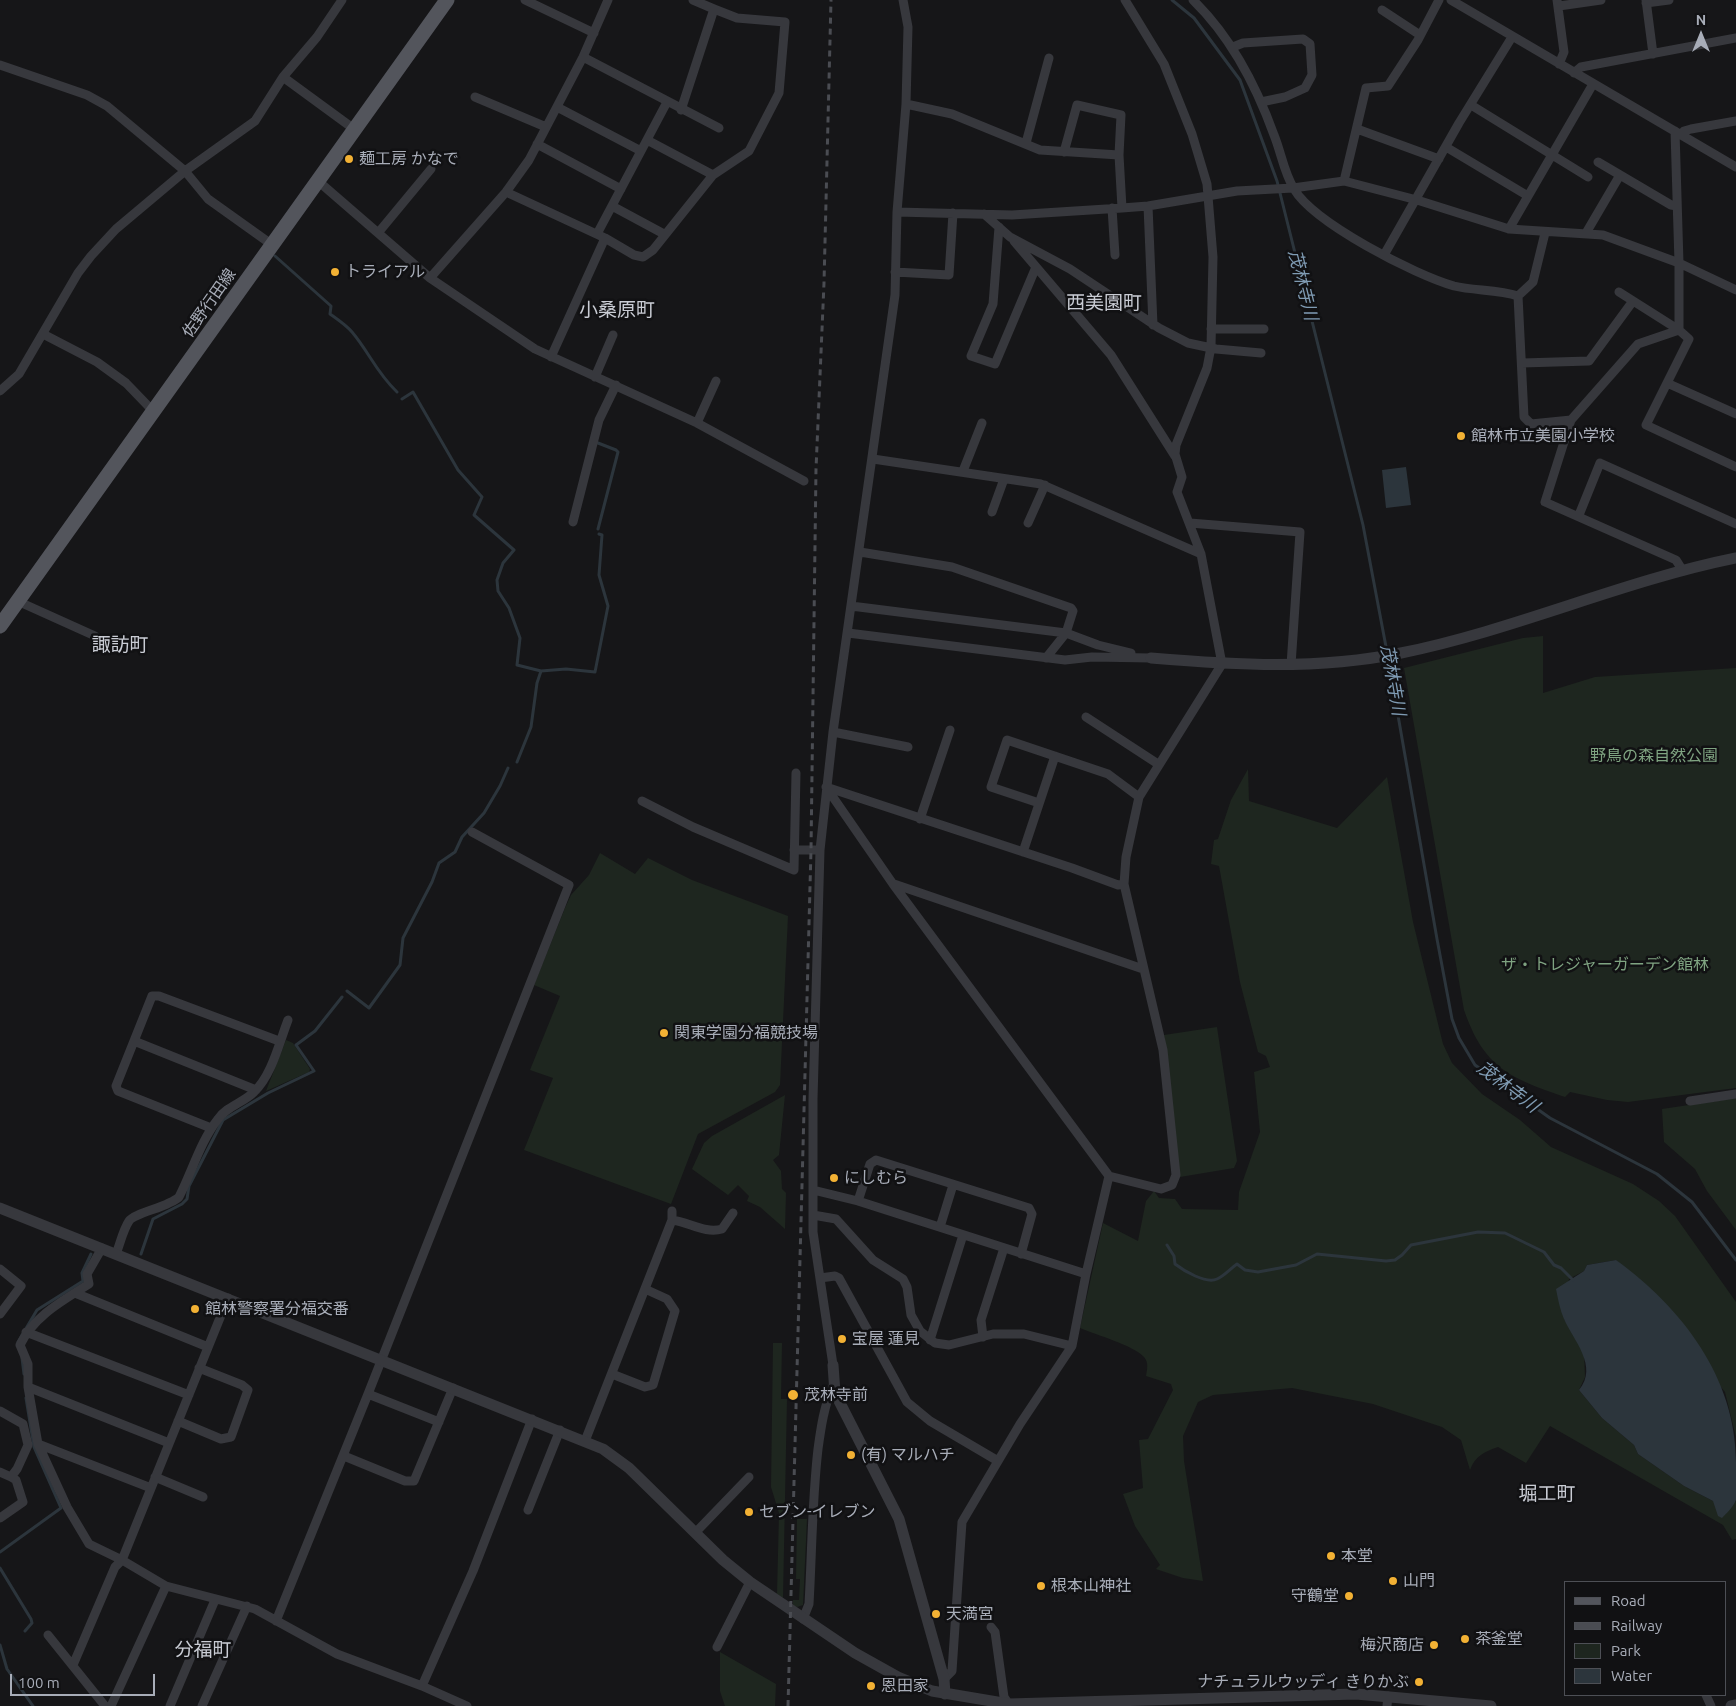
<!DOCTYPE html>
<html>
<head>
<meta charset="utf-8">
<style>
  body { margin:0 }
  #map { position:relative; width:1736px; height:1706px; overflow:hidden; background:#161618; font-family:Ubuntu,sans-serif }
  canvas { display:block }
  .legend { position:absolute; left:1564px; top:1581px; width:162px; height:115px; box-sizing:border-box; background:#111113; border:1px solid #4d4f55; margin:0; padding:6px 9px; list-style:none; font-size:15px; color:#a8adb8 }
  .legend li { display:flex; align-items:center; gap:10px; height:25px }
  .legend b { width:25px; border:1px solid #4d4f55 }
  .north { position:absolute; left:1676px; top:10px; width:50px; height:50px; -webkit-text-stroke:4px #111113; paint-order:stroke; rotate:0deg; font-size:14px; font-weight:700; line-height:20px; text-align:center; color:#a8adb8 }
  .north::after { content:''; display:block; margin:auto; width:18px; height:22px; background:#a8adb8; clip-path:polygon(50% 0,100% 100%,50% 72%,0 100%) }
  .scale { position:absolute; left:10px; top:1674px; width:145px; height:22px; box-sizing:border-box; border:2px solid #a8adb8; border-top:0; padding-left:6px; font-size:15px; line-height:18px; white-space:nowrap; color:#a8adb8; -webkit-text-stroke:4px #111113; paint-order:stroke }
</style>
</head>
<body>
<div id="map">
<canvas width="1736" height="1706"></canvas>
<ul class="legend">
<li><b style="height:6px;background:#53555c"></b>Road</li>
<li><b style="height:6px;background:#4a4c52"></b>Railway</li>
<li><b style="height:14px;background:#1e261f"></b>Park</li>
<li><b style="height:14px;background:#2c353c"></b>Water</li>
</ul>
<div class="north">N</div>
<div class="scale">100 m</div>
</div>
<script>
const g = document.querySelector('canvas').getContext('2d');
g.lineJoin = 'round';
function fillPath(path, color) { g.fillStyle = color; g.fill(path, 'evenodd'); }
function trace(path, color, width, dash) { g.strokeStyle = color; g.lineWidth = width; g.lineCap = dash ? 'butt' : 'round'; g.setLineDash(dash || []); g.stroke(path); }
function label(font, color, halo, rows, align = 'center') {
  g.font = font + ' Ubuntu,"Noto Sans JP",sans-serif'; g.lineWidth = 5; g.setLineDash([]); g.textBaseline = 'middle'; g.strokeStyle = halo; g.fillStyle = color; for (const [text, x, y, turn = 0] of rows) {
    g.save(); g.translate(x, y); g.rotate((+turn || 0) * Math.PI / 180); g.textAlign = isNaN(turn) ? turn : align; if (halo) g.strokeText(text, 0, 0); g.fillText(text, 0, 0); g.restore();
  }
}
const green = new Path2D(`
  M1543,636V693L1595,677L1736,668V1088L1628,1102L1607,1100L1570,1092L1565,1097C1510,1078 1484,1068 1464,1010L1404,668L1523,638Z
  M1248,769L1249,801L1337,828L1387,777L1413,922L1443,1044L1452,1063L1482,1094L1520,1120L1551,1147L1633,1184L1659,1201L1675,1216L1736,1302V1437L1725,1392L1616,1260L1587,1265L1584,1271L1569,1279L1564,1319L1584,1352L1585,1377L1579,1390L1602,1418L1634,1445L1638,1454L1684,1486L1713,1501L1731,1507L1736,1501V1539L1732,1540L1723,1525L1550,1426L1526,1463L1498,1447C1484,1452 1475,1456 1470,1470L1461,1440L1442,1427L1373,1404L1292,1388L1213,1395L1198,1402L1183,1436L1184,1461L1203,1581L1183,1578L1156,1569L1160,1565L1135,1526L1123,1494L1143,1488L1139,1440L1148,1439L1173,1390L1171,1384L1146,1376C1147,1369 1149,1363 1144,1357C1133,1345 1096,1335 1080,1328L1103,1223L1138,1241L1146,1201L1154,1191L1159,1198L1175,1199L1182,1209L1238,1210L1239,1192L1260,1132L1254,1072L1270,1067L1266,1056L1258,1052L1240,982L1219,866L1211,864L1214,840L1218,839L1231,800Z
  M600,853L635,874L648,858L692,880L788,916L780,1085L775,1092L698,1134L671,1204L524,1150L553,1078L530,1070L560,996L534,985L565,908L571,895L589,875Z
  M1217,1027L1237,1161L1234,1168L1180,1177L1164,1035Z
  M286,1040L293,1043L310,1069L309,1072L266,1091Z
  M785,1095L779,1155L773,1160L781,1171L782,1189L786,1193L785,1229L760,1207L747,1201L749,1196L738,1185L728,1195L692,1169L704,1143L712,1136Z
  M1736,1098V1230L1707,1191L1695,1169L1664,1142L1662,1109Z
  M773,1343H782L781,1399H787L783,1598L777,1594L779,1513L771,1487Z
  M797,1519H807L803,1605L797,1607L793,1606V1600H799L800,1579H796Z
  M720,1652L776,1684L775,1706H725L720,1691Z`);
const water = new Path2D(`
  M1406,467L1411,505L1386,508L1382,470Z
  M1616,1260C1682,1308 1736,1378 1736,1462C1736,1473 1736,1490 1736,1500C1734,1506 1726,1514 1722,1518L1718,1516L1713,1501L1684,1486L1638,1454L1634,1445L1602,1418L1579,1390C1599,1366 1573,1340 1564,1319C1560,1310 1558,1299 1556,1289L1584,1271L1587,1265Z`);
const stream = new Path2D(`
  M1172,0L1194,18L1240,80L1277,181L1363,525L1387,652
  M275,256L331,306L330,314C337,319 346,325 352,332C369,352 376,372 397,392
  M402,399L413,392L458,470L482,497L474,515L514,550L503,563L497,580L498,591L509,608L520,638L517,665L541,671
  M598,443L616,450L618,452L598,529
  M1388,658L1437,939L1452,1019L1459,1038L1475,1065L1550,1118L1657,1174L1692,1202L1736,1260
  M517,762L531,727L537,683L541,671L566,669L595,672L608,606L599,575L602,535L599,534
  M347,991L369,1008L400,965L403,938L432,882L439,863L455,852L462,837L484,813L500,786L508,768
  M1167,1245L1174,1256L1175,1264C1184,1271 1206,1284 1217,1279C1224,1276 1230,1269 1237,1264L1245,1270L1258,1272L1296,1265L1317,1254L1386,1261L1395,1260L1402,1255L1411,1245L1478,1232L1505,1233L1544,1252L1554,1265L1561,1268L1573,1280
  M141,1254L153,1219L182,1204L187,1199L189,1186L223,1120L268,1093L314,1071L296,1045L315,1031L342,997
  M18,1342L37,1310L83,1281L82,1273L91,1254
  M22,1358L24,1374
  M0,1552L61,1508L34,1447L26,1398
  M0,1568L31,1619L32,1623L25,1631
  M0,1645L7,1669L33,1706`);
const minor = new Path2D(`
  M525,0L594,33
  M1193,0C1232,38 1256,85 1274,135C1281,152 1284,173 1294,189C1314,223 1415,275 1454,286C1474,291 1498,289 1518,296
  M1451,0L1736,167
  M1557,0L1564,52L1559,64
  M1646,0L1653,54
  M1646,3L1669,0
  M1559,6L1601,0
  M1382,10L1420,35
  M1233,47L1243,43L1303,39L1310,44L1312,75L1305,88L1285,97L1261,102
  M583,57L719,128
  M0,65L87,95L107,106L185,171L208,199L271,244
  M1574,73L1581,67L1736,38
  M283,77L354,129
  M475,97L546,127
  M906,104L952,114L1040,150L1119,155
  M1471,105L1588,177
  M557,107L641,151
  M681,110L714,9L693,0
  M1357,129L1439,159
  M1675,131L1679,263V330
  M1681,135L1684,131L1691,129L1736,121
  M647,140L713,175
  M1026,143L1049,58
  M537,144L621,189
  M1446,147L1528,196
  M1064,152L1077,105L1121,115L1119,155L1122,208
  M1598,162L1671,205L1677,206
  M318,181L430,278L535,349L697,423L804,481
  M1344,181L1366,88L1388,86L1418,40L1439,0
  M506,192L605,238L634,255L643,257L653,250L713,175L749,151L779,93L785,22L737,18L714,9
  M612,206L664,234
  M1148,206L1153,325
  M1112,208L1115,255
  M897,212L1012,215L1122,208L1148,206L1237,191L1293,188L1344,181L1417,200L1509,229L1603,235L1679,263L1736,290
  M984,214L1010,237L1070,269L1159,328L1188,343L1216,349L1261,353
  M999,227L993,304L971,356L995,364L1036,267
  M1509,229L1593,84
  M378,233L431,169
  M1586,233L1620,175
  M597,234L667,102
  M1014,241L1111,355L1175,456
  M1384,255L1459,123L1512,37
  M895,272L949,275L953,213
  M430,278L506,192L529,160L583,57L608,0
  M1619,292L1679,330L1689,339L1646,425L1736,467
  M1518,296L1524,417L1531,424L1571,420L1638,344L1679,330
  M1518,296L1533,282L1545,233
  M1211,329H1264
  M43,334L97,362L126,383L153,411
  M551,357L605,238
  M1522,363L1589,361L1633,301
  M595,377L613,335
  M1667,383L1736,414
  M0,391L19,374L78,273L91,256L116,229L185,171L255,121L283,77L317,37L342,0
  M1571,420L1545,502L1676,560L1683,571
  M697,423L716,381
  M873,459L1041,484L1201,554
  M963,471L982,423
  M992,512L1004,479
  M1579,515L1600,463L1736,524
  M573,522L599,420L616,385
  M1028,523L1045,485
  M1190,523L1300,532L1291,665
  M860,552L952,567L1071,608L1073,611L1066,633L1046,658
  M18,598L24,604L95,636
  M851,606L1066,633L1098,645L1131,653
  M848,633L1065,660L1092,657L1151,658
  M1086,717L1158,764
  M833,732L908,747
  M826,787L893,884L1109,1176L1161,1189L1172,1185L1176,1175L1163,1050L1124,884L1126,857L1139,797L1222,664L1201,554L1177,492L1182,477L1175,454L1176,445L1207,368L1211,347L1213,257L1207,184L1192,134L1164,64L1125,0
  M826,787L1072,868L1118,885L1124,884
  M642,801L693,827L794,870L796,773
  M1039,803L991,787L1007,740L1108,774L1139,797
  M920,819L950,730
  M794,850H820
  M1023,852L1055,756
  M894,884L1143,969
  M134,1041L256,1090
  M1690,1101L1736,1094
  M211,1128L118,1091L116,1086L152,996H159L279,1041
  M813,1190L858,1201L1086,1274
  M858,1201L870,1164L876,1160L1029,1208L1032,1214L1021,1254
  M813,1215L836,1219L873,1260L903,1279L907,1287L911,1315L920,1331L935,1343L949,1345L993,1334H1024L1072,1346
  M672,1220C689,1222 705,1234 722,1229L733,1213
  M940,1227L953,1185
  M102,1248L87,1274L89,1284C62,1301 34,1316 20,1345L28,1364V1387L38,1444L67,1507L89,1544L122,1560L166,1586L255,1609L337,1654L422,1686L467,1706
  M116,1254C120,1244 123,1230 129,1221C134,1213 169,1207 179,1197C192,1172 200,1142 218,1119C227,1106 243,1103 254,1092C272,1075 279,1043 288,1020
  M0,1269L21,1286L0,1314
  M820,1278L835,1276L839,1278L907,1402L930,1421L998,1461
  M75,1293L208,1347
  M26,1332L189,1395
  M983,1337L981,1320L1004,1248
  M930,1340L963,1235
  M833,1365L813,1232V1099L820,850L833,732L895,295L897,212L906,104L908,27L903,0
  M612,1374L645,1387L653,1385L675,1311L667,1299L645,1289
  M28,1387L169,1443
  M368,1394L439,1422
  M0,1411L23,1424L28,1445L17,1469L11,1477L16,1480L23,1502L0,1518
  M178,1421L221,1439L231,1437L248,1390L242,1385L199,1368
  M585,1441L672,1220V1211
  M38,1444L151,1488
  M344,1456L405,1481H414L453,1388
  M0,1472L11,1477
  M155,1477L203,1497
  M528,1510L560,1430
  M695,1533L749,1477
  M803,1619L809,1604C812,1552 812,1501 818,1449C821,1427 824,1406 833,1386
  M276,1621L368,1394L569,885L472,832
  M991,1627L995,1632L1004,1697L1010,1706
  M48,1635L105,1706
  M717,1647L750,1582
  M73,1665L115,1567L122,1560L228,1298
  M944,1679L952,1671L962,1522L1020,1424L1072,1346L1086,1274L1109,1176
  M422,1686L473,1571L532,1419
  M1706,1695L1711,1706
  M111,1706L166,1586
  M170,1706L215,1600
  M202,1706L247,1606
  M1387,1706L1388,1696`);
const tertiary = new Path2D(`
  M1151,658C1234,665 1318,670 1401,653C1515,630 1622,581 1736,558
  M0,1208L603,1449L629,1468L723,1560L750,1582L855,1653L898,1677L932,1691L1009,1704L1356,1694L1491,1706
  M833,1365L835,1393L899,1519L944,1679L945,1694
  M1731,1706L1736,1705`);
const primary = new Path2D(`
  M0,626L447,0`);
const rail = new Path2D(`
  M788,1706L811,850L816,469L824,283L831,0`);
const markers = [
  [349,159,5,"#f2b134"],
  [335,272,5,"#f2b134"],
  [1461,436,5,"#f2b134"],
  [664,1033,5,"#f2b134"],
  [834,1178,5,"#f2b134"],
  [195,1309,5,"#f2b134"],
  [842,1339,5,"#f2b134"],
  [793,1395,6,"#f2b134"],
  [851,1455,5,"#f2b134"],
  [749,1512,5,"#f2b134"],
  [1331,1556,5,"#f2b134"],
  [1393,1581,5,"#f2b134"],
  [1041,1586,5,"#f2b134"],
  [1349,1596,5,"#f2b134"],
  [936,1614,5,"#f2b134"],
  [1465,1639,5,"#f2b134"],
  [1434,1645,5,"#f2b134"],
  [1419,1682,5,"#f2b134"],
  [871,1686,5,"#f2b134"]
];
const poiNames = [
  ["麺工房 かなで",359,159],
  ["トライアル",345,272],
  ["館林市立美園小学校",1471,436],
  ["関東学園分福競技場",674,1033],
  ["にしむら",844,1178],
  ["館林警察署分福交番",205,1309],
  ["宝屋 蓮見",852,1339],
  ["茂林寺前",804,1395],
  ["(有) マルハチ",861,1455],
  ["セブン-イレブン",759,1512],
  ["本堂",1341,1556],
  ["山門",1403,1581],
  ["根本山神社",1051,1586],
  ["守鶴堂",1339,1596,"right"],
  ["天満宮",946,1614],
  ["茶釜堂",1475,1639],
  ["梅沢商店",1424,1645,"right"],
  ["ナチュラルウッディ きりかぶ",1409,1682,"right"],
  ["恩田家",881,1686]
];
const streetNames = [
  ["佐野行田線",209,303,-55]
];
const parkNames = [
  ["野鳥の森自然公園",1654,756],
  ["ザ・トレジャーガーデン館林",1605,965]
];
const waterNames = [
  ["茂林寺川",1303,285,76],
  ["茂林寺川",1393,680,80],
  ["茂林寺川",1508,1087,37]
];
const quarterNames = [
  ["西美園町",1104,303],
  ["小桑原町",617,310],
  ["諏訪町",120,645],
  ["堀工町",1547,1494],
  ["分福町",203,1650]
];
fillPath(green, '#1e261f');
fillPath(water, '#2c353c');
trace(stream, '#2c353c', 3);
trace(minor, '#37383d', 9);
trace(tertiary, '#37383d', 11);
trace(primary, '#53555c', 15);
trace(rail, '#4a4c52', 3, [6, 5]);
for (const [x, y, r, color] of markers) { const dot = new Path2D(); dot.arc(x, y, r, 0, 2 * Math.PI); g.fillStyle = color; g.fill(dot); trace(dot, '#111113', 2); }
label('16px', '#a8adb8', '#111113', poiNames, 'left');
label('16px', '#a8adb8', '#111113', streetNames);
label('16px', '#7fa381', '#111113', parkNames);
label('italic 18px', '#7f9bb3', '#111113', waterNames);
label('19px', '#c9ccd4', '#111113', quarterNames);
</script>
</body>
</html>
